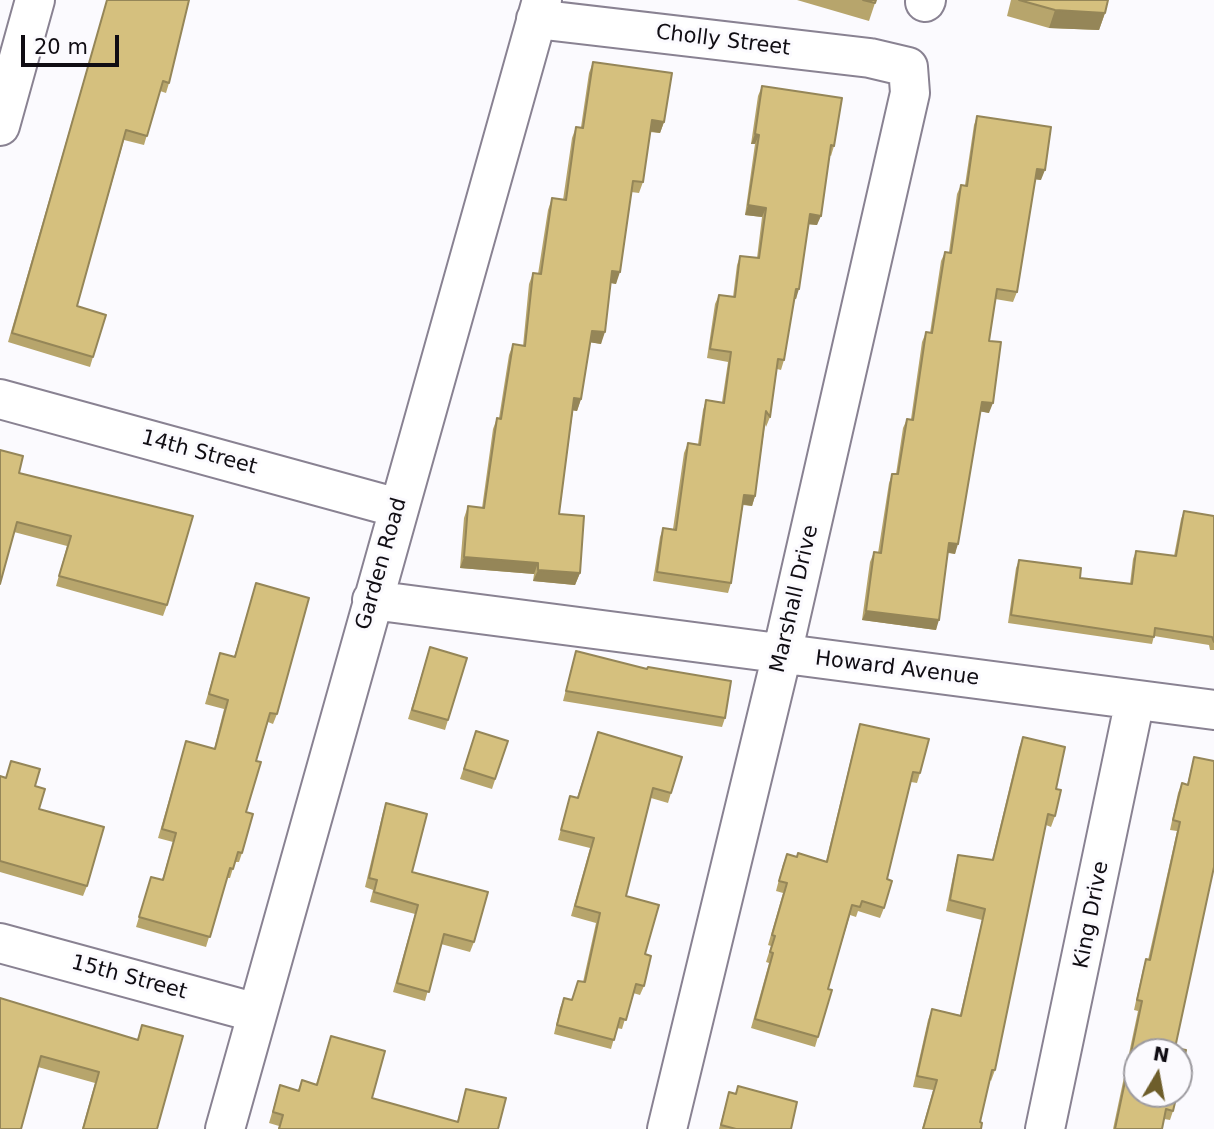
<!DOCTYPE html>
<html>
<head>
<meta charset="utf-8">
<style>
  body { margin:0 }
  #map { position:relative; width:1214px; height:1129px; overflow:hidden; background:#fbfafe; font-family:"DejaVu Sans",sans-serif }
  canvas { display:block }
  .north { position:absolute; left:1123px; top:1038px; width:70px; height:70px; box-sizing:border-box; background:#fbfafe; border:2px solid #9d9ba0; border-radius:50%; rotate:10deg; font-size:19px; font-weight:700; line-height:28px; text-align:center; color:#100d13 }
  .north::after { content:''; display:block; margin:auto; width:24px; height:32px; background:#6e5e2b; clip-path:polygon(50% 0,100% 100%,50% 72%,0 100%) }
  .scale { position:absolute; left:21px; top:35px; width:98px; height:32px; box-sizing:border-box; border:4px solid #100d13; border-top:0; padding-left:9px; font-size:21px; line-height:24px; white-space:nowrap; color:#100d13; -webkit-text-stroke:5px #fbfafe; paint-order:stroke }
</style>
</head>
<body>
<div id="map">
<canvas width="1214" height="1129"></canvas>
<div class="north">N</div>
<div class="scale">20 m</div>
</div>
<script>
const g = document.querySelector('canvas').getContext('2d');
g.lineJoin = 'round';
function trace(path, color, width, dash) { g.strokeStyle = color; g.lineWidth = width; g.lineCap = dash ? 'butt' : 'round'; g.setLineDash(dash || []); g.stroke(path); }
function fillPath(path, color) { g.fillStyle = color; g.fill(path, 'evenodd'); }
function label(font, color, halo, rows, align = 'center') {
  g.font = font + ' "DejaVu Sans",sans-serif'; g.lineWidth = 6; g.setLineDash([]); g.textBaseline = 'middle'; g.strokeStyle = halo; g.fillStyle = color; for (const [text, x, y, turn = 0] of rows) {
    g.save(); g.translate(x, y); g.rotate((+turn || 0) * Math.PI / 180); g.textAlign = isNaN(turn) ? turn : align; if (halo) g.strokeText(text, 0, 0); g.fillText(text, 0, 0); g.restore();
  }
}
const minor = new Path2D(`
  M925,2L926,0
  M536,19L870,58L908,67L910,93L782,654L667,1129
  M0,126L35,0
  M0,399L398,508
  M372,600L1214,710
  M0,943L257,1013
  M225,1129L542,0
  M1045,1129L1135,700`);
const wall = new Path2D(`
  M107,0H189L169,83L166,93L160,91L144,145L124,140L77,306L93,357L90,367L8,342Z
  M797,0H876L869,21Z
  M1011,0H1108L1105,13L1099,30L1049,28L1007,16Z
  M593,62L664,122L660,133L650,132L643,182L639,193L631,192L616,284L610,283L601,344L590,342L581,399L577,411L573,410L559,514L580,573L575,585L533,581L534,574L460,568L464,518L468,506L482,508L493,429L497,418H499L509,355L513,344L523,346L529,284L533,273L538,274L548,210L552,198L563,200L572,138L576,127H581L589,73Z
  M762,86L834,146L831,156L829,155L817,225L808,224L796,299H794L784,360L781,370L777,369L770,417L766,427L765,424L755,496L752,506L743,505L731,583L728,593L653,581L660,537L663,528L673,529L684,453L688,443L698,444L703,410L706,400L722,402L728,362L707,358L715,304L719,295L733,297L737,265L740,256L757,258L762,217L745,215L755,144H751L758,96Z
  M977,116L1041,180L1035,179L1017,292L1013,302L995,299L989,341V413L980,411L955,554L948,553L936,630L862,620L870,562L874,552L878,553L889,483L892,474H896L903,428L907,419H911L922,342L926,332L930,333L941,261L945,252H949L957,194L961,185H965L974,125Z
  M19,473L167,605L163,616L56,586L67,546L14,532Z
  M1184,511L1214,516V650H1210L1209,645L1154,636L1152,644L1008,623L1016,568L1019,560L1080,578L1130,584L1133,559L1136,551L1174,556L1181,519Z
  M256,583L277,714L273,724L268,722L256,761L246,812L242,853L239,862H235L230,878H227L206,947L136,927L151,877L162,880L173,842L158,838L186,741L214,749L224,709L205,704L220,653L234,657Z
  M430,647L448,720L445,730L408,719Z
  M576,651L647,669L725,718L722,727L563,701Z
  M860,724L920,773L917,783L911,782L887,879L884,908L880,918L858,911L856,917L850,915L828,989L818,1037L815,1047L751,1028L769,963L766,962L771,946L768,945L783,893L776,891L783,864L787,854L796,857L798,853L826,861L857,734Z
  M476,731L508,741L492,789L460,779Z
  M598,732L671,793L668,803L651,798L626,896L645,954L644,986L640,995L633,993L622,1029L617,1028L611,1049L554,1034L560,1008L564,998L572,1000L578,981L583,982L596,923L571,916L590,848L558,840L570,796L577,798Z
  M1023,737L1056,789L1055,816L1051,827L1046,825L995,1070L991,1081L990,1080L980,1122L981,1129H922L933,1090L913,1087L928,1020L932,1009L960,1015L982,920L946,911L955,866L958,855L992,860L1019,748Z
  M1194,757L1175,1048L1173,1111L1170,1120L1164,1119L1162,1129H1113L1138,1011L1134,1010L1143,969L1146,959L1148,960L1177,831L1170,830L1178,793L1182,783L1187,785Z
  M11,761L35,786L39,809L87,886L83,896L0,872V776L6,777Z
  M386,803L412,872L474,942L470,952L441,944L425,1001L393,992L415,914L370,902L373,890L365,887L383,812Z
  M0,998L137,1040L142,1025L157,1129H82L95,1083L38,1067Z
  M331,1036L372,1098L457,1122L466,1089L498,1129H278L279,1126L269,1123L280,1085L298,1090L302,1080L316,1084Z
  M738,1086L791,1129H719L729,1092L735,1094Z`);
const shadedWall = new Path2D(`
  M1055,10L1105,13L1099,30L1049,28Z
  M652,120L664,122L660,133L648,131Z
  M755,134L759,135L755,144H751Z
  M1037,169L1045,170L1041,180L1033,179Z
  M748,205L766,208L762,217L745,215Z
  M810,214L821,216L817,225L806,224Z
  M612,271L620,272L616,284L607,282Z
  M796,289H799L796,299L792,298Z
  M592,331L605,332L601,344L588,342Z
  M574,398L581,399L577,411L570,410Z
  M982,402L993,403L989,413L978,411Z
  M744,495L755,496L752,506L741,504Z
  M949,543L958,544L955,554L946,552Z
  M464,557L538,563L534,574L460,568Z
  M538,570L580,573L575,585L533,581Z
  M866,611L939,620L936,630L862,620Z`);
const building = new Path2D(`
  M107,0H189L169,83L163,81L147,136L126,130L77,306L106,315L93,357L12,333Z
  M863,0H876L875,3Z
  M1019,0H1108L1105,13L1055,10Z
  M593,62L672,73L664,122L652,120L643,182L633,181L620,272L612,271L605,332L592,331L581,399L574,398L559,514L584,516L580,573L538,570V563L464,557L468,506L484,508L497,418L501,419L513,344L525,346L533,273L541,274L552,198L566,200L576,127L583,128Z
  M762,86L842,98L834,146L831,145L821,216L810,214L799,289H796L784,360L778,359L770,417L766,411L755,496L744,495L731,583L657,572L663,528L676,530L688,443L700,445L706,400L724,403L731,352L710,349L719,295L735,297L740,256L759,258L766,208L748,205L759,135L755,134Z
  M977,116L1051,127L1045,170L1037,169L1017,292L997,289L989,341L1001,342L993,403L982,402L958,544L949,543L939,620L866,611L874,552L881,553L892,474H898L907,419L913,420L926,332L932,333L945,252L951,253L961,185L967,186Z
  M0,450L23,456L19,473L193,516L167,605L59,576L71,536L17,522L0,584Z
  M1184,511L1214,516V642L1212,637L1155,628L1154,637L1011,615L1019,560L1081,568L1080,578L1132,584L1136,551L1176,556Z
  M256,583L309,598L277,714L270,713L256,761L261,762L246,812L253,814L242,853L238,852L233,869L230,868L210,937L139,917L151,877L163,880L176,833L162,829L186,741L215,749L228,700L209,694L220,653L235,657Z
  M430,647L467,658L448,720L412,710Z
  M576,651L647,669L648,667L731,681L725,718L566,691Z
  M860,724L929,739L920,773L913,772L887,879L892,881L884,908L862,901L860,907L852,905L828,989L832,990L818,1037L755,1019L773,953L770,952L775,936L772,935L787,883L779,881L787,854L797,857L798,853L827,862Z
  M476,731L508,741L495,779L464,769Z
  M598,732L682,757L671,793L653,788L626,896L659,905L645,954L651,956L644,986L636,984L626,1020L620,1018L614,1040L557,1025L564,998L572,1000L578,981L585,982L600,913L575,906L594,838L561,830L570,796L578,798Z
  M1023,737L1065,747L1056,789L1061,790L1055,816L1048,814L995,1070H992L980,1122L982,1123L981,1129H923L937,1080L917,1076L932,1009L961,1016L985,909L950,900L958,855L993,860Z
  M1194,757L1214,761V867L1175,1048L1186,1050L1179,1084V1052H1137V1094H1177L1173,1111L1166,1109L1162,1129H1115L1142,1001L1137,1000L1146,959L1150,960L1180,822L1173,820L1182,783L1188,785Z
  M11,761L40,769L35,786L45,789L39,809L104,827L87,886L0,861V776L6,778Z
  M386,803L427,814L412,872L488,892L474,942L444,934L429,992L397,983L418,905L374,892L377,880L369,878Z
  M0,998L138,1040L142,1025L183,1036L157,1129H83L99,1072L41,1056L21,1129H0Z
  M331,1036L385,1051L372,1098L458,1122L466,1089L506,1098L498,1129H279L283,1115L273,1112L280,1085L299,1091L302,1080L317,1085Z
  M738,1086L797,1102L791,1129H736L721,1125L729,1092L736,1094Z`);
const streetNames = [
  ["Cholly Street",723,41,7],
  ["14th Street",199,453,15],
  ["Garden Road",382,564,-74],
  ["Marshall Drive",795,599,-77],
  ["Howard Avenue",897,669,7],
  ["King Drive",1092,915,-79],
  ["15th Street",129,978,15]
];
trace(minor, '#898292', 42);
trace(minor, '#fff', 38);
fillPath(wall, '#b7a56c');
fillPath(shadedWall, '#958658');
fillPath(building, '#d5c07e');
trace(building, '#958658', 2);
label('21px', '#100d13', '#fbfafe', streetNames);
</script>
</body>
</html>
